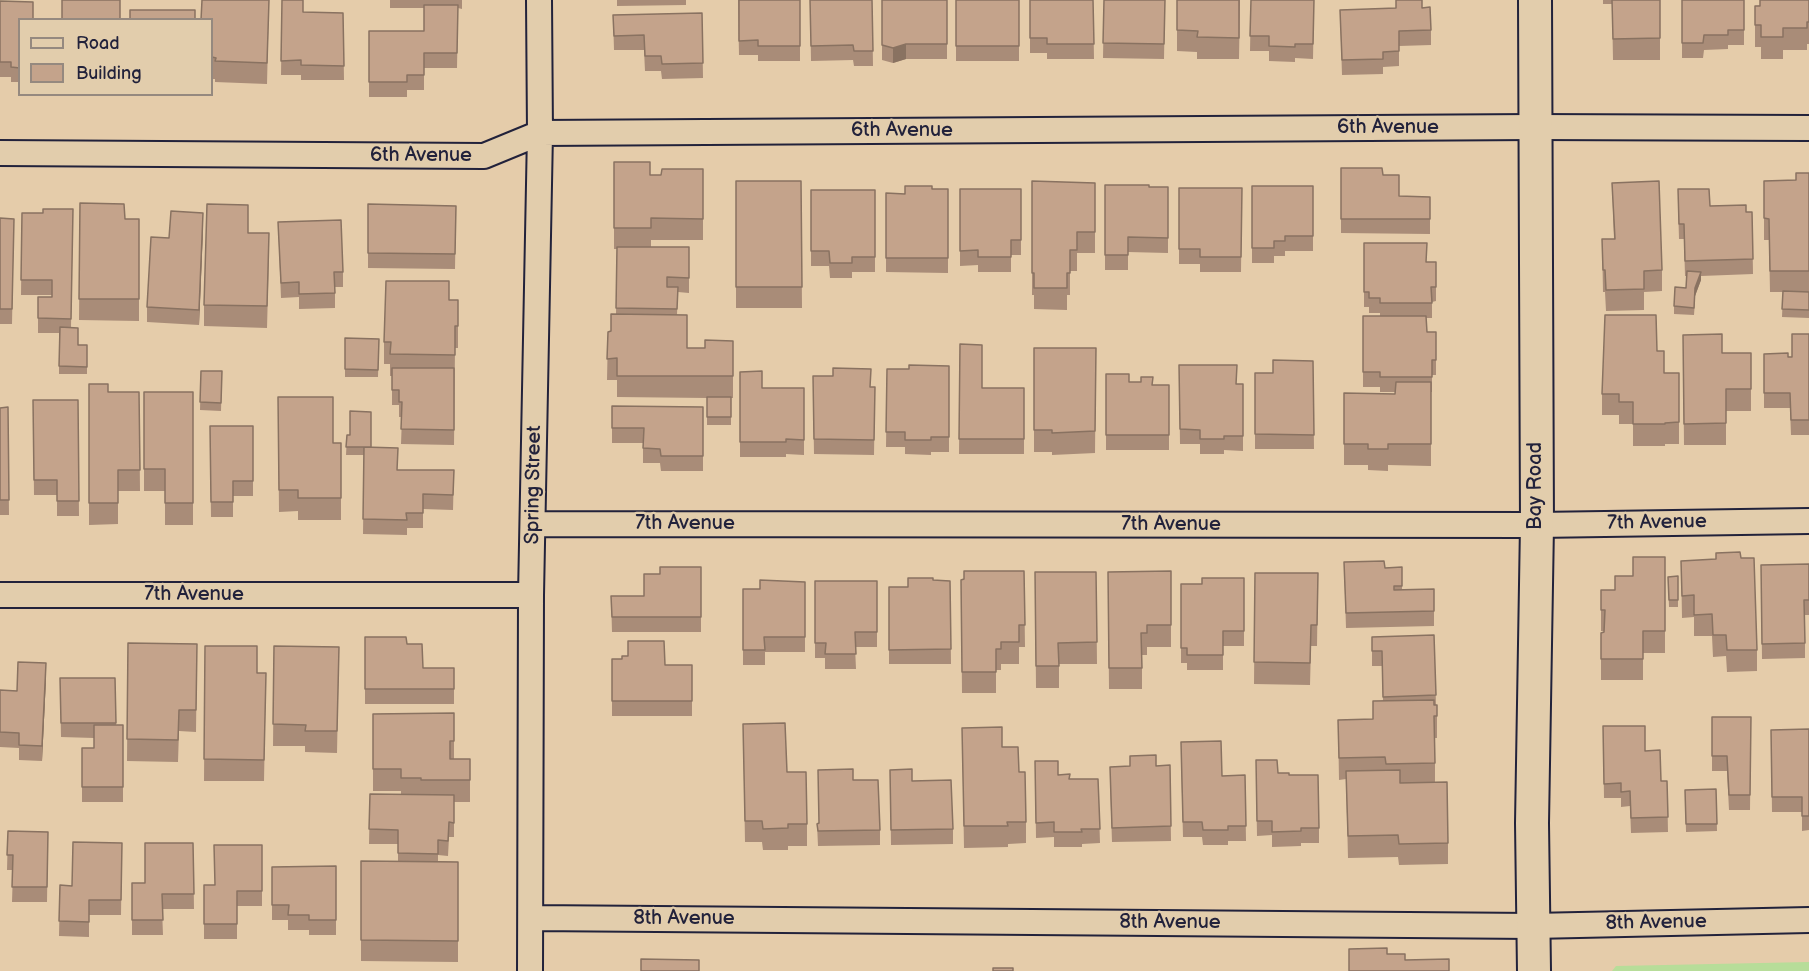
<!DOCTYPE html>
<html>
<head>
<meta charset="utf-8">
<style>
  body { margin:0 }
  #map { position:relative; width:1809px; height:971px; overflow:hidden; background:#e5ccaa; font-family:"Balsamiq Sans",sans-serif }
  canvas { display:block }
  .legend { position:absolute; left:18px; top:18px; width:195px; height:78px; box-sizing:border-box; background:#e2cdac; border:2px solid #95897f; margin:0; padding:8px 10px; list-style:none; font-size:18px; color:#22223b }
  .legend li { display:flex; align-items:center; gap:12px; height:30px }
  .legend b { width:30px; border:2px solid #95897f }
</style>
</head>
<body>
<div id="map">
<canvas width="1809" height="971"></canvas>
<ul class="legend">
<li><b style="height:8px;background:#e2cdac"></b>Road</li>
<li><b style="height:16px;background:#c4a38b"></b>Building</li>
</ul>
</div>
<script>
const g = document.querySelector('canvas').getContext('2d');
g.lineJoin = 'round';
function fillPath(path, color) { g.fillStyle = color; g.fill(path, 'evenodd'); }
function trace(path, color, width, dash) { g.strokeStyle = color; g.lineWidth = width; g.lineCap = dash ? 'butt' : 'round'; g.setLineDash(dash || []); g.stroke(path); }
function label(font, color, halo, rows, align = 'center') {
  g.font = font + ' "Balsamiq Sans",sans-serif'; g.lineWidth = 4.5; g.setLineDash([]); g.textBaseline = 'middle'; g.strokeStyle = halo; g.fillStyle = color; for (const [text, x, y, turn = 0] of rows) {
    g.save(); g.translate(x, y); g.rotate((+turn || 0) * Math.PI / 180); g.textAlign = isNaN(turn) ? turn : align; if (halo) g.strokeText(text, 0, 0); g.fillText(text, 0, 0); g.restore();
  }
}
const green = new Path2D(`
  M1809,962V971H1612L1616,966Z`);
const minor = new Path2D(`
  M0,153L484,156L540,133L1534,127L1809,128
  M533,524L1537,525L1809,521
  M0,595H531
  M532,918L1533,926L1809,920
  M530,971L531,595L540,133L539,0`);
const tertiary = new Path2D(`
  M1534,971L1532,823L1537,525L1535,0`);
const wall = new Path2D(`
  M269,0L267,84L215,82V79H212V20Z
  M282,0L303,12L343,13L344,80H301V75H281Z
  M390,0H462V9L458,8L457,68H424V90H407V97H369V31H424V8H390Z
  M617,0H686V5L617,6Z
  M738,0H800V61H758V55H739Z
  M810,0H872L873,66H854L853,60L811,61Z
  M882,0H947V59H906L893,63L882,60Z
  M956,0H1019V61H956Z
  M1030,0H1093L1094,59H1047V53H1030Z
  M1104,0H1165L1164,59L1103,58Z
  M1177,0H1240L1239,59H1197V52L1177,51Z
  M1251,0H1314L1313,59L1295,58V62L1269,61V51H1250Z
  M1396,0L1422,8L1431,30V45L1399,46V66L1383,67V74L1342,75L1340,10L1396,8Z
  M1603,0H1660V60H1613L1612,4H1603Z
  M1682,0H1744V45H1728V49L1704,50L1703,58H1682Z
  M1809,0V44H1807V50H1783V59H1761V47H1755V6Z
  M0,1L20,20V82H11V77H0Z
  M702,13L703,78L662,79L661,71H645L644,50H614L613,15Z
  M614,162L650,175H661L703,169V240H651V247H689V293L678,292L677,314L687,348H705L733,341V398H731V425H707V398L617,397V380H607L608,332L611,331L616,314L617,249H614Z
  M1341,168L1383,175L1399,196L1430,197V234L1341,233Z
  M1809,173V318L1782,317L1783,292H1770L1769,240H1764V181L1796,180Z
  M736,181H801L802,308H736Z
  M1032,181L1095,183V253H1077V271H1070V295H1067V310L1034,309V295H1032Z
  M1612,183L1662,270V291L1644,292V310L1606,311L1605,292H1603L1602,239H1614Z
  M1105,185L1149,187H1168V253L1128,252V270H1105Z
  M1252,186H1313V251H1285V256H1274V263H1252Z
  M1179,188H1242L1241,272H1200V264H1179Z
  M932,189H948V273L886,272V193L905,194Z
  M960,189H1021V255H1011V272H978V265L960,266Z
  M811,190H875V272H852V278H830L829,266H811Z
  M80,203L125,219H139V321L79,320Z
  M368,204L456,206L455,269L368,268Z
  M1678,204L1710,206L1746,212H1752L1753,274L1701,276V280L1695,296L1694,315L1674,314V306L1686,288V276H1685L1684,239H1679Z
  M73,209L71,327L78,345H87V374H59V333H38V297H52V295H21L22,213H43Z
  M0,218L14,219L12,324H0Z
  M278,222L343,272V287H335V308L299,309V297L281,298Z
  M203,228L199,325L147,322V307L169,238Z
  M1364,243L1427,262H1436V301L1432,302V318H1426L1427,332H1436V375H1432V392H1431V466L1388,465V471L1368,470V465H1344V393L1395,394V392H1380V387H1363V316H1380V313H1369V307H1364Z
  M269,254L267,328L204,326V305Z
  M449,300H458V348H455L454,445L401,444L402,417H399V405H392V376H390V364H384V342Z
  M1809,334V435H1791L1790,408H1764V354L1792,357Z
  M1683,335L1722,353L1751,389V411H1726V445H1684Z
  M345,338L379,339L378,377H345Z
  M960,344L982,388H1024V454H959Z
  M1034,348H1096L1095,453L1052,455V452H1034Z
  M1657,351L1664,373H1679V444H1665V446H1633V424H1619V415H1602V394Z
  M1313,361L1314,449H1255V373H1273Z
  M1179,365L1237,384H1243V451L1224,450V454H1200V444H1180Z
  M949,366V452H931V455L905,454V447H886L887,369H909Z
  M201,371H222L221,411L200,410Z
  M740,372L762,388H804V455L786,454V457H740Z
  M1106,374L1129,382L1153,385H1169V450H1106Z
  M89,384L108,392H139L140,491H118V524L89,525Z
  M871,387H875L874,455L814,454L813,391Z
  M144,392H193V525H165V491H144Z
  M278,397L333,443H341V520H298V511L279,512Z
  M33,400H78L79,516H57V495H34Z
  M612,406L703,407V471H661L660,463H643V443H612Z
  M8,407L9,515H0V408Z
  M210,426H253V496H233V517H211Z
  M347,435L371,447L398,470H454L453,510L423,509V528H407V535L363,534L364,455H346Z
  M1665,557V653H1643V680H1601V633L1604,632V631H1601V590H1615L1633,576Z
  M1681,561L1757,650V671L1727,672L1726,656L1713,657L1712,636H1694V617L1682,618Z
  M1344,562L1385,568L1402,567V590L1434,611V626L1346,628Z
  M1809,564V615H1805V658L1762,659L1761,565Z
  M701,567V632H612L611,596H644L660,574Z
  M1024,571L1025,647H1019V664H1001V670H996V693H962L961,580Z
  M1171,571V647H1147V655H1142V689H1109L1108,572Z
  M1035,572H1096L1097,664H1059V688H1036Z
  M1255,573H1318L1317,646H1311L1310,685L1254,684Z
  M1678,576V607H1669L1668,577Z
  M1244,578V646H1223V670H1187V663H1181V584H1202Z
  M815,581H877V647H855L856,669H825V658H815Z
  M950,581L951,664H889V587H908Z
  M805,582V652H765V665H743V589H760Z
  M1434,635L1436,705L1437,716V738H1435V782L1448,843V864L1399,865L1398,857L1348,858L1346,779L1339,780L1338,720L1373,719L1383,700L1382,666H1372V637Z
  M365,637L407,644L423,668H454V704H365Z
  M128,643L197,644L196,732L179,731L178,762L127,761Z
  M205,646L257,673H266L264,781H204Z
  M274,646L339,647L337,753L305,752V746H273Z
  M612,659L665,665H692V716H612Z
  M46,678L42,761L19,760V748L0,747V690L17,691Z
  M60,678H115L116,725H123V802H82V748H94V738L61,737Z
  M454,713V759H470V802H454V837H449L448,856L438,855V861L458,862V962L361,961V861H398V844H369L370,794H401V791H373V714Z
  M1712,717H1751L1750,810H1729L1727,771H1712Z
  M743,724L787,772L807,824V846H788V850H763L762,842H745Z
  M1603,726L1645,751L1661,781H1667L1668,832L1631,833L1630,806L1621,807V798H1604Z
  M962,728L1002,747L1019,772L1026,822V843L1008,844V847L964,848Z
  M1809,729V830L1802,831V812H1772L1771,730Z
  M1181,757L1222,776L1245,775L1246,841H1228V845H1203L1202,837H1183Z
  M1035,761L1058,775L1069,779H1098L1100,843L1082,844V847H1054V837L1036,838Z
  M1170,765L1171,841L1112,842L1110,782L1156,766Z
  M890,770L912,781L953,829V844L891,845Z
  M1278,773L1289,775L1319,828V843H1301V846L1272,847V835L1257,836L1256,775Z
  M853,780L880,830V845L818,846L817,824L819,823Z
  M1716,789L1717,831L1686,832L1685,790Z
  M8,831L48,832L47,902H12L13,870H7Z
  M122,843L121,915H89V937L59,936L60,885L72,886Z
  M193,843L194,909H162L163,935H132V883H145Z
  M262,845V906H237V939H204V885H214Z
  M336,866V935H309V930H288V920H272V867Z`);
const shadedWall = new Path2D(`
  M906,44V59L893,63V48Z
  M203,213V228L199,325V310Z
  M1701,272V280L1695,296L1694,315L1695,288Z
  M46,663V678L42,761V746Z`);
const building = new Path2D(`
  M62,0H120V20H62Z
  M202,0H269L267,63L215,61L216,58L212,57V20H201Z
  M282,0H303V12L343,13L344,66L301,65V60L281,61Z
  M739,0H800V46H758V40L739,41Z
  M810,0H872L873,51H854L853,45L811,46Z
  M882,0H947V44H906L893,48L882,45Z
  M956,0H1019V46H956Z
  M1030,0H1093L1094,44H1047V38H1030Z
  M1104,0H1165L1164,44L1103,43Z
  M1177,0H1239V38L1197,37L1198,31L1177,30Z
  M1251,0H1314L1313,44H1295V47L1269,46V36H1250Z
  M1396,0H1422V8L1430,7L1431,30L1399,31V51L1383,52V59L1342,60L1340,10L1396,8Z
  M1612,0H1660V38L1613,39Z
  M1682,0H1744V30H1728V35H1704L1703,43H1682Z
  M1760,0H1809V22H1807V28H1783V37H1761V25H1755V6H1760Z
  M0,1L33,2V20H20V68L11,67V62H0Z
  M424,5H458L457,53H424V75H407V82H369V31H424Z
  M130,10H195V20H130Z
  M702,13L703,63L662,64L661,56H645L644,35L614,36L613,15Z
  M614,162H650V175H661L662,169H703V219L651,218V228H614Z
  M1341,168H1382L1383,175H1399V196L1430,197V219H1341Z
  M1796,173H1809V271H1770L1769,219L1764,218V181L1796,180Z
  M736,181H801L802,287H736Z
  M1032,181L1095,183V232H1077V250H1070V273H1067V288H1034V273H1032Z
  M1659,181L1662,270L1644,271V289L1606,290L1605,270H1603L1602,239H1615L1612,183Z
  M1105,185H1149V187H1168V238L1128,237V255H1105Z
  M905,186H932V189H948V258H886V193L905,194Z
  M1252,186H1313V236H1285V241H1274V248H1252Z
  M1179,188H1242L1241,257H1200V249H1179Z
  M960,189H1021V240H1011V257H978V250L960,251Z
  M1678,189H1709L1710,206L1746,205V212H1752L1753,259L1685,261L1684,224H1679Z
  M811,190H875V257H852V263H830L829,251H811Z
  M80,203L124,204L125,219H139V299H79Z
  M207,204L248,205V233H269L267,306L204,305Z
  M368,204L456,206L455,254L368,253Z
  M43,209H73L71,319L38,318V297H52V280H21L22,213H43Z
  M171,211L203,213L199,310L147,307L151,237L169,238Z
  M0,218L14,219L12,309H0Z
  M341,220L343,272H334L335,293L299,294V282L281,283L278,222Z
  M1364,243H1427L1426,262H1436V287H1431L1432,303H1380V298H1369V292H1364Z
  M617,247H689V278L667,277V287H678L677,309L616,308Z
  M1687,271L1701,272L1695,288L1694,308L1674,306L1675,287L1686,288Z
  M386,281H449V300H458V326H455V355L390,354L391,342H384Z
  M1783,291L1809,292V310L1782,309Z
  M611,314L687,315V348H705V340L733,341V376H617V358L607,359L608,332L611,331Z
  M1605,315H1656L1657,351H1664V373H1679V422L1665,423V424H1633V402H1619V394H1602Z
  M1363,316H1426L1427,332H1436V360H1432V377H1380V372H1363Z
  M60,327L78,328V345H87V367L59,366Z
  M1722,334V353H1751V389H1726V423L1684,424L1683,335Z
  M1792,334H1809V420H1791L1790,393H1764V354L1788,353V357H1792Z
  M345,338L379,339L378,370L345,369Z
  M960,344L982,345V388H1024V439H959Z
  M1034,348H1096L1095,431L1052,433V430H1034Z
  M1273,360L1313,361L1314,435L1255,434V373H1273Z
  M909,365L949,366V437H931V440H905V432H886L887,369H909Z
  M1179,365H1237L1236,384H1243V436H1224V439H1200V430L1180,429Z
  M392,368H454V430L401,429L402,402H399V390H392Z
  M833,368L871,369L870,387H875L874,440L814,439L813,376H833Z
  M201,371H222L221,403L200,402Z
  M762,371V388H804V440L786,439V442H740V372Z
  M1106,374H1129V382H1141V377H1153L1152,385H1169V435H1106Z
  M1396,382H1431V444H1388V449H1368V444H1344V393L1395,394Z
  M89,384H108V392H139L140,470H118V503H89Z
  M144,392H193V503H165V469H144Z
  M278,397H333V443H341V498H298V490H279Z
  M707,397H731V417H707Z
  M33,400H78L79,501H57V480H34Z
  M612,406L703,407V456H661L660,449L643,448L644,428H612Z
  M8,407L9,500H0V408Z
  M350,411L371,412V447H346L347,435H350Z
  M210,426H253V481H233V502H211Z
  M364,447L398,448L397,470H454L453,495L423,494V513H406L407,520L363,519Z
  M1740,552L1741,558H1754L1757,650H1727L1726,635H1713L1712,614L1694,615V595L1682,596L1681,561L1716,559V553Z
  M1633,557H1665V631H1643V659H1601V633L1604,632L1605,610H1601V590H1615V576H1633Z
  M1384,561L1385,568L1402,567V586H1394V590L1434,589V611L1346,613L1344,562Z
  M1809,564V600H1804L1805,643L1762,644L1761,565Z
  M660,567H701V617H612L611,596H644V574H660Z
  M964,571H1024L1025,625H1019V642H1001V649H996V672H962L961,580L964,579Z
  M1171,571V625H1147V633H1141L1142,668H1109L1108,572Z
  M1035,572H1096L1097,642L1058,643L1059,666H1036Z
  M1255,573H1318L1317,625H1311L1310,663L1254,662Z
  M1678,576V600H1669L1668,577Z
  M908,578H933V580L950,581L951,649L889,650V587H908Z
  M1202,578H1244V631H1223V655H1187V648H1181V584H1202Z
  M760,580L805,582V637H764L765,650H743V589H760Z
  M815,581H877V632H855L856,654H825L826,643H815Z
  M1434,635L1436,695L1383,697L1382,651H1372V637Z
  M365,637H406L407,644H422L423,668H454V689H365Z
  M628,641H664L665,665H692V701H612V659H622V656H628Z
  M128,643L197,644L196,710H179L178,740L127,739Z
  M205,646H257V673H266L264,760L204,759Z
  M274,646L339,647L337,731H305L306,725L273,724Z
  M18,662L46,663L42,746L19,745V733L0,732V690L17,691Z
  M60,678H115L116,723H61Z
  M1434,700V705H1437V716H1434L1435,763L1386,764L1385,757L1339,758L1338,720L1373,719V701Z
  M454,713V741H450V759H470V780H421V778H401V769H373V714Z
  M1712,717H1751L1750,795H1729L1727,756H1712Z
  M785,723L787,772H806L807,824H788V828L763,829L762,821H745L743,724Z
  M94,725H123V787H82V748H94Z
  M1603,726H1645V751L1660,750L1661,781H1667L1668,817L1631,818L1630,791L1621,792V783L1604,784Z
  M1002,727V747H1018L1019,772H1025L1026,822H1007L1008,826H964L962,728Z
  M1809,729V816H1802V797H1772L1771,730Z
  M1221,741L1222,776L1245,775L1246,826H1228V830H1203L1202,822H1183L1181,742Z
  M1156,755V766L1170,765L1171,826L1112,828L1110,767L1130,766V756Z
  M1256,760H1277L1278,773H1289V775H1318L1319,828H1301V831L1272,832V821H1257Z
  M1035,761H1058V775L1070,774L1069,779H1098L1100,829H1081L1082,832H1054V822L1036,823Z
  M853,769V780H878L880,830L818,831L817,824L819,823L818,770Z
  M912,769V781L951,780L953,829L891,830L890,770Z
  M1400,770V783L1447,782L1448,843L1399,844L1398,835L1348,836L1346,771Z
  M1716,789L1717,824H1686L1685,790Z
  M370,794L454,795V823L449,822L448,841L438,840V854L398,853V830L369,829Z
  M8,831L48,832L47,887H12L13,855H7Z
  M73,842L122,843L121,900H89V922L59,921L60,885L72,886Z
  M145,843H193L194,894H162L163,920H132V883H145Z
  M214,845H262V891H237V924H204V885H215Z
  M361,861L458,862V941L361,940Z
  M336,866V920H309V915H288L289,905H272V867Z
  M1387,948V954H1405V960L1449,959V971H1349V949Z
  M641,959L699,960V971H641Z
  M993,968H1013V971H993Z`);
const streetNames = [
  ["6th Avenue",1388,128],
  ["6th Avenue",902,131],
  ["6th Avenue",421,156],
  ["Spring Street",534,485,-89],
  ["Bay Road",1536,486,-90],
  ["7th Avenue",1657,523,-1],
  ["7th Avenue",685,524],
  ["7th Avenue",1171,525],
  ["7th Avenue",194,595],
  ["8th Avenue",684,919],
  ["8th Avenue",1170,923],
  ["8th Avenue",1656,923,-1]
];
fillPath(green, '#b7dd99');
trace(minor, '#22223b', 28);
trace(tertiary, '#22223b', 36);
trace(minor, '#e2cdac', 24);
trace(tertiary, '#e2cdac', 32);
fillPath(wall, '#a98c78');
fillPath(shadedWall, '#897261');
fillPath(building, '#c4a38b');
trace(building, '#897261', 1.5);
label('20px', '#22223b', '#e2cdac', streetNames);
</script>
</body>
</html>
